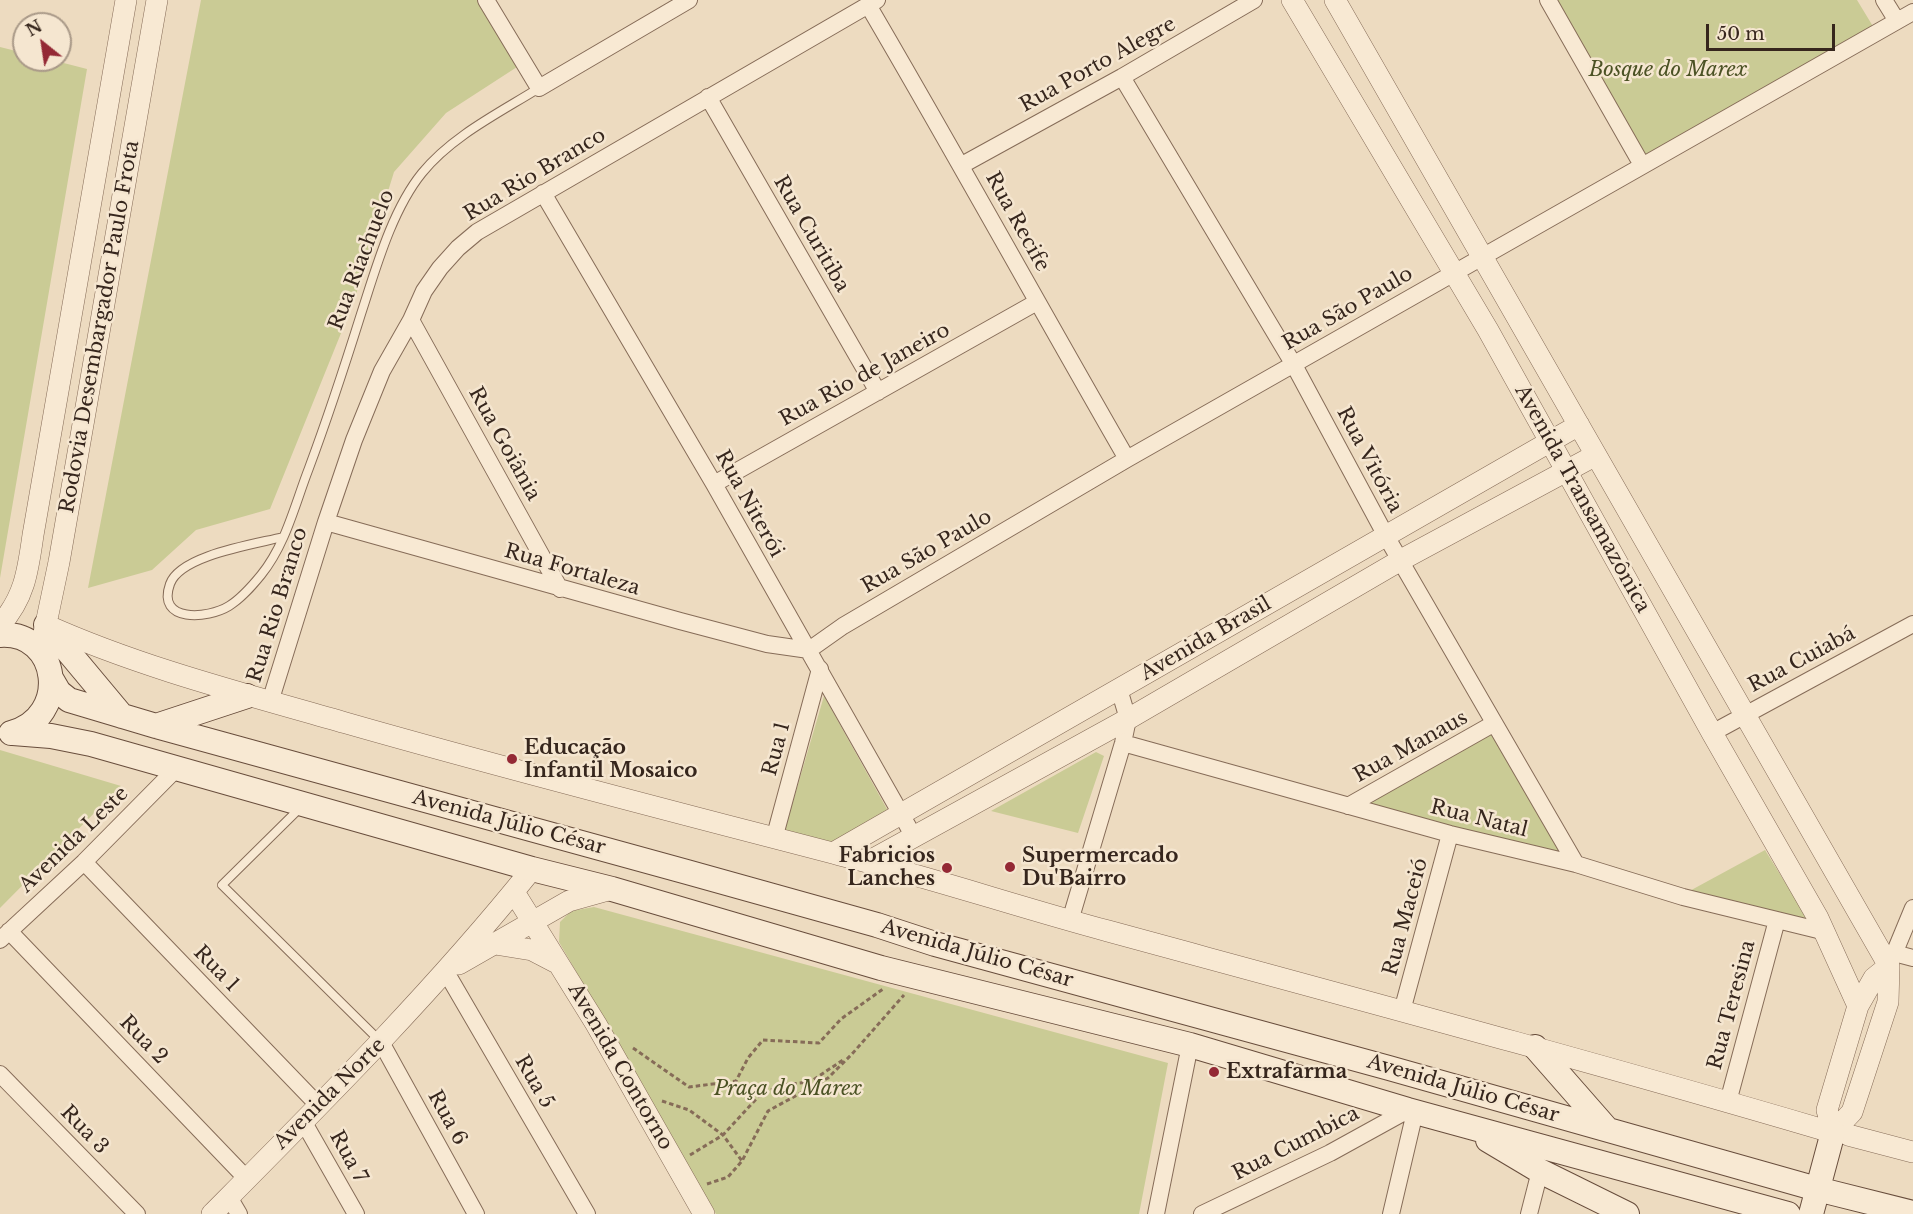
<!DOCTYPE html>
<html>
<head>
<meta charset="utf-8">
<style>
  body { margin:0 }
  #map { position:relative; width:1913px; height:1214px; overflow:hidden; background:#eddbc0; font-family:"Libre Baskerville",serif }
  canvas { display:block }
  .north { position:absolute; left:12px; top:12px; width:60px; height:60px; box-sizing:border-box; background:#f5e6d0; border:2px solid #a99988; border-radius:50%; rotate:330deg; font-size:16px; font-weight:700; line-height:24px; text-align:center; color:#36261d }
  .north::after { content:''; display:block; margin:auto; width:21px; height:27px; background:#942935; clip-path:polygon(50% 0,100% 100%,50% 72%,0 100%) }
  .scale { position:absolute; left:1706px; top:24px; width:129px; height:27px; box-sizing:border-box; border:3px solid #36261d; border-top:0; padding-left:8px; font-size:18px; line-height:21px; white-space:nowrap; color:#36261d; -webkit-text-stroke:4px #f5e6d0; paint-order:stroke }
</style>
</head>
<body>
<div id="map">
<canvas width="1913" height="1214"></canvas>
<div class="north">N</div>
<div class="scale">50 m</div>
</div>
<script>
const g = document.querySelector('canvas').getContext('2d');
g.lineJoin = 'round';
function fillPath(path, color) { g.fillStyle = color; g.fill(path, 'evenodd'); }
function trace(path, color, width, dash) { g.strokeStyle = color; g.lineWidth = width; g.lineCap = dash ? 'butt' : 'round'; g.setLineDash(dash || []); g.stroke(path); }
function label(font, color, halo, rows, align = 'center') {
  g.font = font + ' "Libre Baskerville",serif'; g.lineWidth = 5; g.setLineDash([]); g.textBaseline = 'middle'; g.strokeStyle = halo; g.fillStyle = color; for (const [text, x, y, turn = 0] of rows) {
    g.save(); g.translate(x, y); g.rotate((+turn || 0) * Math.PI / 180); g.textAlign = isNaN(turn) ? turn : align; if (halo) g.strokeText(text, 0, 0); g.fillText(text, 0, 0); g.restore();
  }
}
const green = new Path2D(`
  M201,0H480L517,67L446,113L394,172L354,301L270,509L196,530L152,570L88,588Z
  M1547,0H1857L1877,33L1642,165Z
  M0,47L24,53V60H52L87,69L0,578Z
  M824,696L888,811L831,845L784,832Z
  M1494,725L1575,866L1354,803Z
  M0,750L121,786L0,908Z
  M1096,752L1104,756L1078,833L991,811Z
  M1765,850L1809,921L1684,894Z
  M594,907L1168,1063L1139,1214H716L559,942L560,922L571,911Z`);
const path = new Path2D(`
  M633,1048L689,1087L736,1081L748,1058L763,1040L819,1043L841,1019L883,989
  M662,1101L689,1110L723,1135L742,1161
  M690,1155L723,1135L758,1097L781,1085L810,1082L843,1060
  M707,1184L728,1177L742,1161L768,1111L828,1078L852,1054L904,995`);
const service = new Path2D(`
  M283,537C256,544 180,555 170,584C156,623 208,619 229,606C242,598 252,586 261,575C286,544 295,504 309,468C328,417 345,365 361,314C376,268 392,210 422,173C452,136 499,113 539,88
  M301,807L222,885L379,1040`);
const minor = new Path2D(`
  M486,0L539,88L689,0
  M1548,0L1642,165
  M1884,0L1897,21
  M868,5C956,155 1040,308 1127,459
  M1122,77L1294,365L1386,536L1576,864
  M708,97L878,392
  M962,165L1122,77L1254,0
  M543,193L714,484L914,837
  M411,320L560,589
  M714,484L1037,302
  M326,522L680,621L767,644L809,650L843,626L1127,459L1913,12
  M270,702L326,522L354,440L382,371L411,320L424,291L440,268L458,248L477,232L877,0
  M1712,733L1913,624
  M1123,743L1450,834L1576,864L1683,897L1826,932
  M1348,806L1493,724
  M774,839L820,669
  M84,862L318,1105
  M1070,921L1123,743L1128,719L1119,689
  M9,931L246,1178
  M0,940L84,862L176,769
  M1894,953L1913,958
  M1889,966L1913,908
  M446,972L587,1214
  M1402,1011L1450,834
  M381,1042L476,1214
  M0,1074L137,1214
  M1728,1102L1777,920
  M303,1121L356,1214
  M229,1197L239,1214
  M1156,1214L1190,1045
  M1202,1214L1330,1153L1408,1110
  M1391,1214L1415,1112
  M1529,1214L1540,1171`);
const tertiary = new Path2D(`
  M1292,0L1488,330L1712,733L1818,918L1858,1006
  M1335,0L1889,966L1888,1002L1852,1112L1833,1132L1827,1110L1858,1006L1874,978L1889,966
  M0,625C25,597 28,570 33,535L126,0
  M46,625C142,668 245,694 346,723C510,770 675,812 840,855C930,877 1018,907 1108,931C1347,996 1586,1060 1824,1130
  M43,638L59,562L157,0
  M833,853L1579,425
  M868,862L1128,719L1401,560L1596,455
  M514,892L596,1024L704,1214
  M495,944L532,950L557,963
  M459,964L569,901L612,889
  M1848,1135L1913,1152
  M212,1214C322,1103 434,991 532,869`);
const secondary = new Path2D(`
  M46,625L122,716
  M0,635C60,631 71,717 11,733
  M52,680L59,692L69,700L156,726L687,872L877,925L935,944L1389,1068L1817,1189L1913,1213
  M156,726L247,696
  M13,733L51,736L91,744L532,869L612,889L881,968L1190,1045L1408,1110L1788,1214
  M1535,1047L1606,1128
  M1488,1140L1540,1171L1627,1214
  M1811,1214L1833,1132`);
const markers = [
  [512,759,6,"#942935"],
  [1010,867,6,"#942935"],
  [947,868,6,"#942935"],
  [1214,1072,6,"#942935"]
];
const streetNames = [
  ["Rua Porto Alegre",1098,65,-29],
  ["Rua Rio Branco",535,175,-31],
  ["Rua Recife",1017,222,61],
  ["Rua Curitiba",811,234,60],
  ["Rua Riachuelo",362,260,-69],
  ["Rua São Paulo",1348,309,-30],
  ["Rodovia Desembargador Paulo Frota",100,327,-80],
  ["Rua Rio de Janeiro",865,375,-29],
  ["Rua Goiânia",504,444,61],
  ["Rua Vitória",1369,460,62],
  ["Avenida Transamazônica",1582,499,61],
  ["Rua Niterói",749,504,61],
  ["Rua São Paulo",927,552,-30],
  ["Rua Fortaleza",572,570,16],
  ["Rua Rio Branco",278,605,-73],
  ["Avenida Brasil",1206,639,-30],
  ["Rua Cuiabá",1802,660,-28],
  ["Rua Manaus",1411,747,-29],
  ["Rua 1",777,749,-75],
  ["Rua Natal",1479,819,14],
  ["Avenida Júlio César",509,823,15],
  ["Avenida Leste",74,840,-44],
  ["Rua Maceió",1406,917,-75],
  ["Avenida Júlio César",977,954,16],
  ["Rua 1",216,969,46],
  ["Rua Teresina",1732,1005,-75],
  ["Rua 2",143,1040,46],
  ["Avenida Contorno",620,1067,60],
  ["Rua 5",534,1082,60],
  ["Avenida Júlio César",1463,1089,16],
  ["Avenida Norte",330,1094,-45],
  ["Rua 6",447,1118,61],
  ["Rua 3",84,1130,46],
  ["Rua Cumbica",1296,1144,-27],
  ["Rua 7",348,1157,61]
];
const parkNames = [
  ["Bosque do Marex",1668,70],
  ["Praça do Marex",788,1089]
];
const poiNames = [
  ["Educação",524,748],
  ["Infantil Mosaico",524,771],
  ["Fabricios",935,856,"right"],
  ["Lanches",935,879,"right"],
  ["Supermercado",1022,856],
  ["Du'Bairro",1022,879],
  ["Extrafarma",1226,1072]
];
fillPath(green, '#cacb95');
trace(service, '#866c58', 10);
trace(minor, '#866c58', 18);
trace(tertiary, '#866c58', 22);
trace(secondary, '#684d3c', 26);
trace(path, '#866c58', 3, [4.5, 3]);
trace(service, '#f8e9d3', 8);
trace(minor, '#f8e9d3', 16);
trace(tertiary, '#f8e9d3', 21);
trace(secondary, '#f8e9d3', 24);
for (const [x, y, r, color] of markers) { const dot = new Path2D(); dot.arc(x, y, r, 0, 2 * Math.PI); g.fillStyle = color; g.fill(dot); trace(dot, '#f5e6d0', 2); }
label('20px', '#36261d', '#f5e6d0', streetNames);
label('italic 20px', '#4b5224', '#f5e6d0', parkNames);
label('bold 20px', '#36261d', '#f5e6d0', poiNames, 'left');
</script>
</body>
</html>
